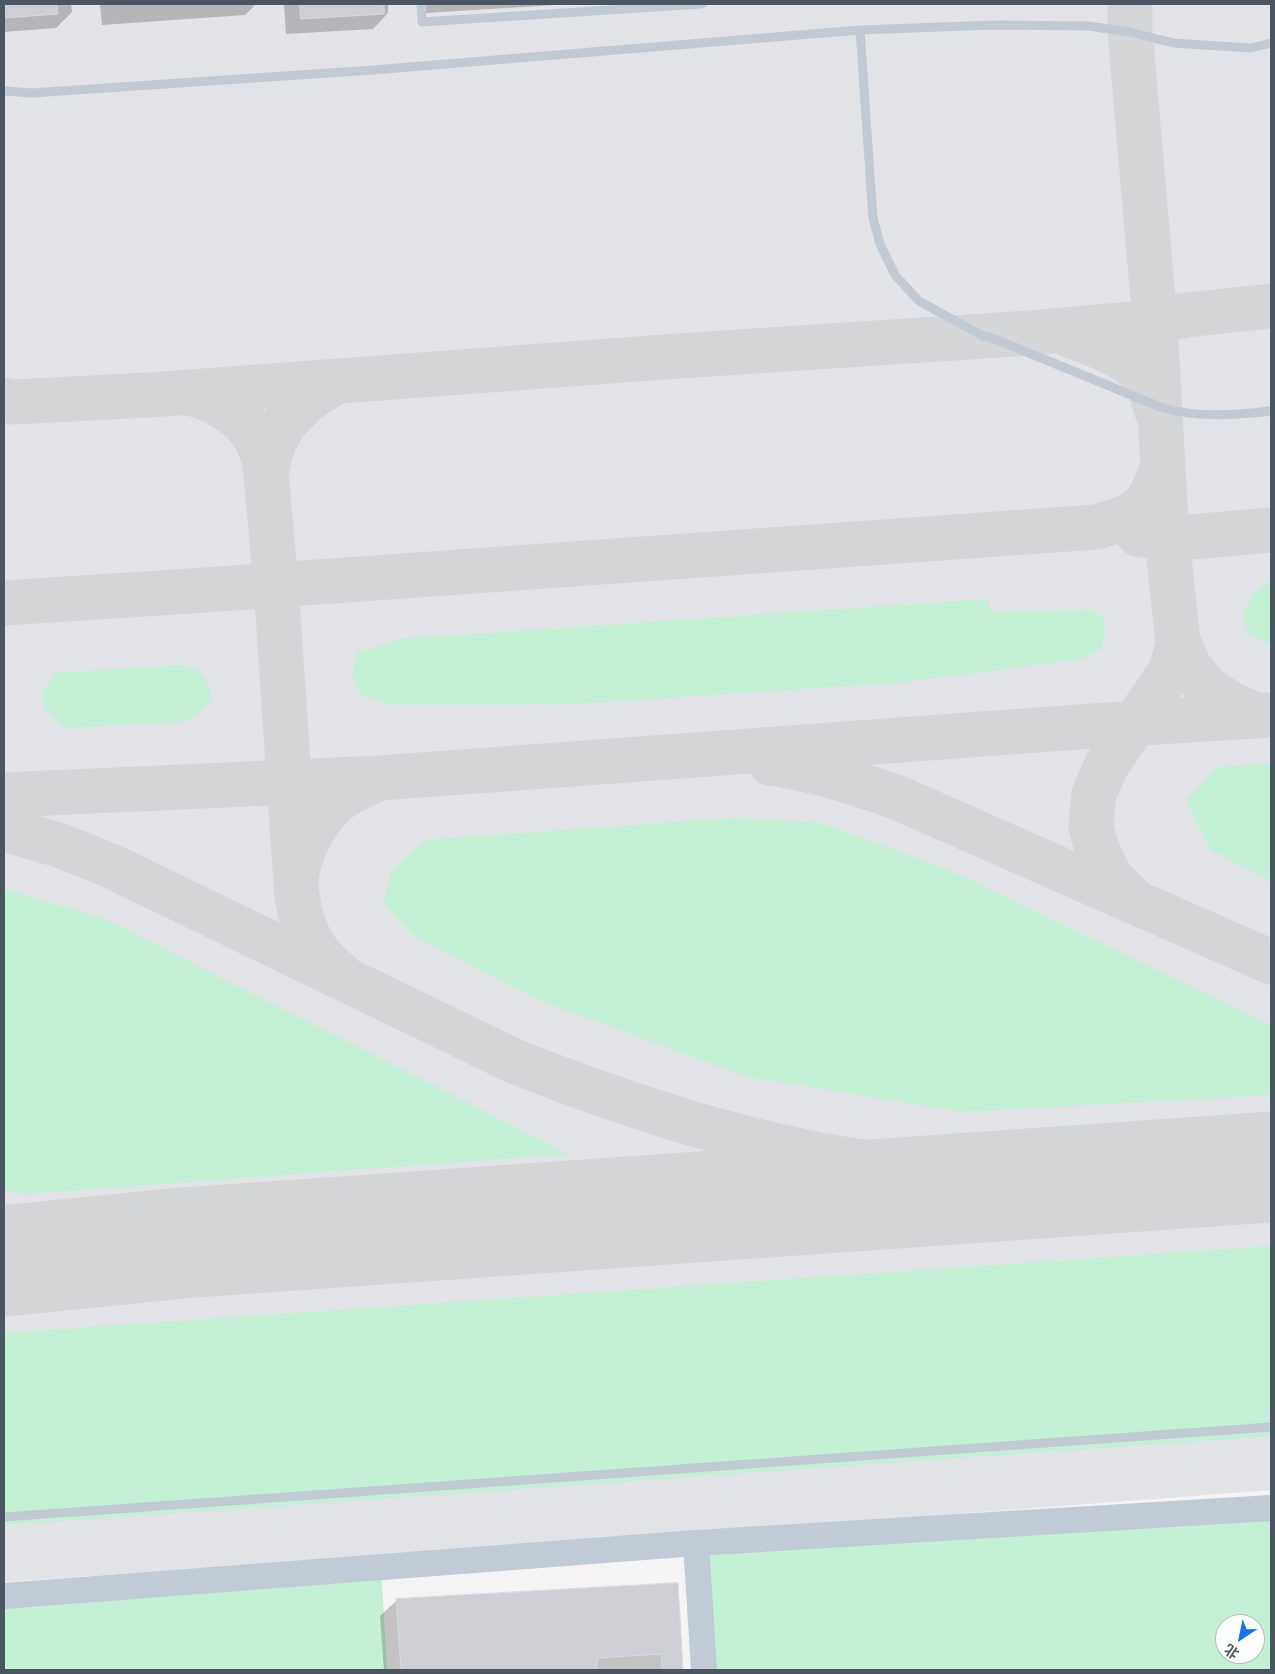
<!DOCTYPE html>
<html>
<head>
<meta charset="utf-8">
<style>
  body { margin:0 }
  #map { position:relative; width:1275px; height:1674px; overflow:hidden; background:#f5f3f3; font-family:"Varela Round","Noto Sans SC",sans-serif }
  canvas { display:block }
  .frame { position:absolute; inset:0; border:5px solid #4a5661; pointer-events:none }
  .north { position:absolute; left:1215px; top:1614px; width:50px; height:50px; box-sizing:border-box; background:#fff; border:1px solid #b7bbc0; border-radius:50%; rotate:214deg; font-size:14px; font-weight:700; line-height:20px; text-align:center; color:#4a5661 }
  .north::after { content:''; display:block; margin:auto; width:18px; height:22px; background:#1a73e8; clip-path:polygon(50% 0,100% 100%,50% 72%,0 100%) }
</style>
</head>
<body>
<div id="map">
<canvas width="1275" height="1674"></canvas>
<div class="frame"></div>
<div class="north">北</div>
</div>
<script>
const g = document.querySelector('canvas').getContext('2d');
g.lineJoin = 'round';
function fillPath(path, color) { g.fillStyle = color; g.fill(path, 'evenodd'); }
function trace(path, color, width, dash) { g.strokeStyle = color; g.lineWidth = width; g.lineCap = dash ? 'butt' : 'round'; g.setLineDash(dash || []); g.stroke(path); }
const airport = new Path2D(`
  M4,4H1271V1490L694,1534L4,1582Z`);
const green = new Path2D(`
  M1271,580V643H1265L1248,634L1243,613L1253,594Z
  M989,599L990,612L1094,610L1106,621L1102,648L1082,659L896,683L575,704L394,705L362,695L352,675L358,652L402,639Z
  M183,665C205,672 207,677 211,699L203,711L183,722L64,728L47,711L41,694L57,673Z
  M1271,764V881L1211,850L1186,801L1218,767Z
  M733,818L821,823L949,870L1271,1025V1095L962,1112L745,1076L536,999L415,937L383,903L392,870L425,840Z
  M4,889L105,919L569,1154L27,1194L4,1191Z
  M1271,1246V1436L4,1525V1333Z
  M1271,1508V1670H704L696,1543ZM1225,1624H1255V1654H1225Z
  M381,1567L387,1670H4V1599Z`);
const shadow = new Path2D(`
  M4,4H71L72,12L56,28L4,32Z
  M100,4H256L245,15L102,25Z
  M284,4H388V13L373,29L286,34Z
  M426,4H573L426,13Z
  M677,1584L682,1670H384L380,1616L397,1600Z`);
const taxiway = new Path2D(`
  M1130,4V32L1155,322L1167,539L1178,642L1190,668L1207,688L1229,703L1258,716
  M1063,332C1089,344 1128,353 1145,379C1151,389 1154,400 1157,412
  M187,393C201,395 212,400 223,407C252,425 262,441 266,474
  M4,400L13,402L150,395L678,356L1030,333L1155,322L1186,315L1271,306
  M1138,534L1167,539L1271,530
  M4,603L191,591L1096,527C1140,515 1150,508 1163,464
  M770,763C814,769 855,783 896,797L1271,962
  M4,795L380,778L1092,726L1271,715
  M4,829L62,846L111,866L516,1062C628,1106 743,1144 862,1162C933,1172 1005,1175 1077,1180
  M296,883L276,585L266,474L270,454L275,440L285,422L307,400L329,386
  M1133,900L1111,878L1097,850L1091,826L1094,794L1106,766L1172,669L1178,642
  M339,973C315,955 302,930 298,901C297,895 296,888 296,882C298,852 315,820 337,801C349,791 364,785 378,779
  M4,1249L61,1252L182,1243`);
const runway = new Path2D(`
  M4,1261L182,1243L1271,1167`);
const building = new Path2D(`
  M4,4H57L58,14L4,18Z
  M300,4H384V14L301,19Z
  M678,1583L683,1670H662L661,1654L597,1658V1670H401L396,1599Z`);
const lane = new Path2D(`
  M421,4L422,22L702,4
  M860,30L873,218L880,244L895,275L919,301L983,336L990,337L1163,408C1199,418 1234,415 1271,411
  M4,91L32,93L373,70L860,30L994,25L1088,26L1130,32L1173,43L1251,48L1271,43
  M4,1517L1271,1427`);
const secondary = new Path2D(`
  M696,1543L704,1670
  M4,1596L696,1543L1271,1508`);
fillPath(airport, '#e2e4e7');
fillPath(green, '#c3f1d5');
fillPath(shadow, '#0003');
trace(taxiway, '#d5d6d8', 45);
trace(runway, '#d5d6d8', 111);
fillPath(building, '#cdcfd5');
trace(building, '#d7d9de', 1);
trace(lane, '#c1cad2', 9);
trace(secondary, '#c1cbd6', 26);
</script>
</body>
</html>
